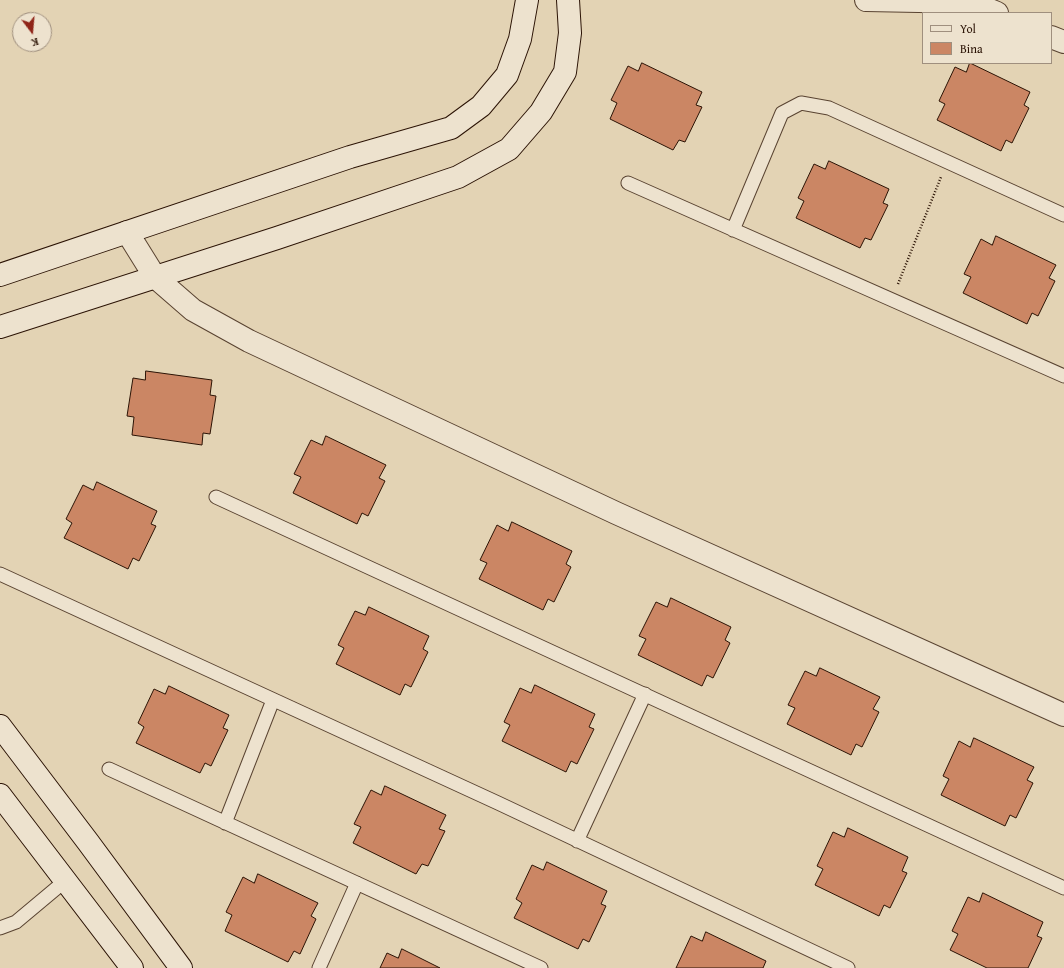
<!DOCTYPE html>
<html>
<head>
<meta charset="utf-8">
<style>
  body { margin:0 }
  #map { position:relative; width:1064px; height:968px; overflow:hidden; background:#e3d3b4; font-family:"Gentium Book Plus",serif }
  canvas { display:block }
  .legend { position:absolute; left:922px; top:12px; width:130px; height:52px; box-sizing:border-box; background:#ede2ce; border:1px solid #9f8f7e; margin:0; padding:5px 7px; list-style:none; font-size:12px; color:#2b1305 }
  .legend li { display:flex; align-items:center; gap:8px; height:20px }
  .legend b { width:20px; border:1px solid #9f8f7e }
  .north { position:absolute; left:12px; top:12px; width:40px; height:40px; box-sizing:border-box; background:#ede2ce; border:1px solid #9f8f7e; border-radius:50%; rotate:164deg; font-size:11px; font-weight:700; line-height:16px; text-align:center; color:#2b1305 }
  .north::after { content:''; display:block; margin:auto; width:14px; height:18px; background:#8f2418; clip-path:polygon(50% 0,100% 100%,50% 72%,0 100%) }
</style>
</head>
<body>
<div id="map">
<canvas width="1064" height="968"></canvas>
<ul class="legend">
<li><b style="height:5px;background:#ede2ce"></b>Yol</li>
<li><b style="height:11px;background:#cb8664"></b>Bina</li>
</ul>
<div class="north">K</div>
</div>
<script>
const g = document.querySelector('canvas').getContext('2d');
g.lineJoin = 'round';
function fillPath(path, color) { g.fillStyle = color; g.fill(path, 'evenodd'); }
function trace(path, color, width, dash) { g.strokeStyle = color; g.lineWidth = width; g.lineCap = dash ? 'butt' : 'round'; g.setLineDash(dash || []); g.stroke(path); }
const building = new Path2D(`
  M642,63L702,92L696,105L702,107L685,142L679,140L673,150L610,119L617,103L611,100L628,66L638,71Z
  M970,63L1030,92L1024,105L1029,108L1012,143L1006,140L1001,151L937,120L945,104L939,101L955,67L966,72Z
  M829,161L889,189L883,203L888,205L871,240L865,238L860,248L796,218L804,201L798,198L814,164L825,169Z
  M996,236L1056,265L1049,278L1055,281L1038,316L1032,313L1027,324L963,293L971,277L964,274L981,239L992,245Z
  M146,371L212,380L210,395L216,396L210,434L203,433L202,445L132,435L134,417L127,416L133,378L145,380Z
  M326,436L386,465L379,478L385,481L368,516L362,513L357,524L293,493L301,477L294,474L311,440L322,445Z
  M97,482L157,511L151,524L156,526L139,561L133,558L128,569L64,538L72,523L66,519L83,485L93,490Z
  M512,522L572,551L566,564L571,567L554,602L548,599L543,610L479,579L487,563L480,560L497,525L508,531Z
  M671,598L731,627L725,640L730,643L713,678L707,675L702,686L638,655L646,639L639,636L656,602L667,607Z
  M369,607L429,636L423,649L428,652L411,687L405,684L400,695L336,664L344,648L338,645L355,611L365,615Z
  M820,668L880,697L873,709L879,712L862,747L856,744L851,755L787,724L795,708L788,705L805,671L816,676Z
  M535,685L595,714L589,727L594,729L577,764L571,761L566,772L502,741L510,725L504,722L520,688L531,693Z
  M169,686L229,715L223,728L228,730L211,766L205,763L200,773L136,743L144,727L138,723L154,689L165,694Z
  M974,738L1034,767L1027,780L1033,783L1016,818L1010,815L1005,826L941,795L949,779L943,776L959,741L970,747Z
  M385,786L446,815L439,829L445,831L428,866L422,864L416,874L353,843L361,827L354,824L371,790L381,795Z
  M848,828L908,857L902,871L907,873L890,908L884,905L879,916L815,885L823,869L817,866L833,832L844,837Z
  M547,862L607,891L601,904L606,906L589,942L583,939L578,949L514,918L522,903L516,899L532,865L543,870Z
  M258,874L318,903L311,916L316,919L300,954L294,951L288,962L225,931L232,915L226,912L243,877L254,883Z
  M983,893L1043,922L1037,936L1042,938L1028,968H987L950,950L958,934L952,931L968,897L979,902Z
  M706,932L766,961L763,968H676L691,936L702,941Z
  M402,949L440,968H380L387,953L398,958Z`);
const path = new Path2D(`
  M898,284L941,177`);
const lane = new Path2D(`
  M628,183L1064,376
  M733,230L782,113L801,103L829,108L1064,215
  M216,497L1064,888
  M0,574L498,803L848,968
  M109,769L541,968
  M225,823L273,700
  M577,841L645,694
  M0,928L16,922L65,881
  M319,968L357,883`);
const street = new Path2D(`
  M866,0L971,2L997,13
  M1051,37L1064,42
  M127,232L155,277L193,310L249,341L616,513L1064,715`);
const secondary = new Path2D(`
  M0,275L350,157L451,128L481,106L507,75L520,39L527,0
  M0,327L277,238L458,177L509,149L541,112L565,72L570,33L568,0
  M0,726L88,842L181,968
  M0,795L132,968`);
fillPath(building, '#cb8664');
trace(building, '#2b1305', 1);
trace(lane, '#594331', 15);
trace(street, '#594331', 24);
trace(secondary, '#2b1305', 24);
trace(path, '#2b1305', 2.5, [1, 2]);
trace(lane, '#ede2ce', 13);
trace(street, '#ede2ce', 22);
trace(secondary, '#ede2ce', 22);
</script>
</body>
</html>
